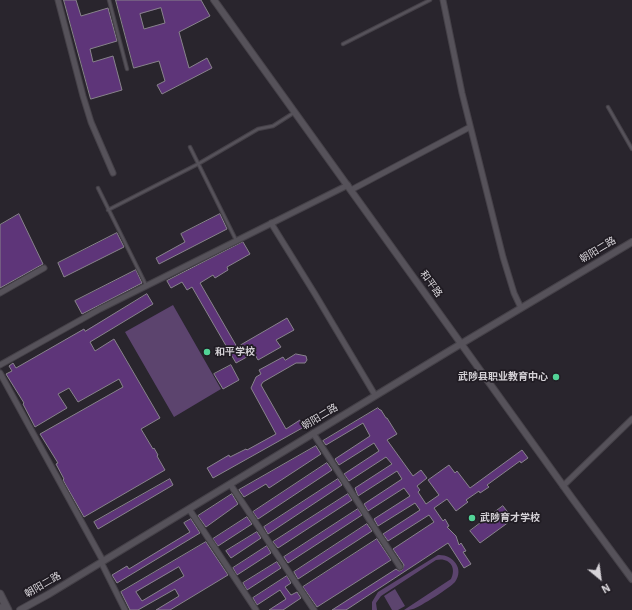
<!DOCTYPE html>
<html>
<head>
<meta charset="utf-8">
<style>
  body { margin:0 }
  #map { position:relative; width:632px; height:610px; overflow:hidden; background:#29252d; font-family:"IBM Plex Sans",sans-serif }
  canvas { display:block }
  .north { position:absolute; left:580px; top:558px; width:40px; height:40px; -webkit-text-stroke:3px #201c23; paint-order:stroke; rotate:151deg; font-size:11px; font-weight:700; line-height:16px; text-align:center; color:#d6d3d8 }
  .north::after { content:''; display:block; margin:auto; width:14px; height:18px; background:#d6d3d8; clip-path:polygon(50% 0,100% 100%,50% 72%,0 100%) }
</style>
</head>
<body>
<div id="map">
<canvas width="632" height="610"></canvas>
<div class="north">N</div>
</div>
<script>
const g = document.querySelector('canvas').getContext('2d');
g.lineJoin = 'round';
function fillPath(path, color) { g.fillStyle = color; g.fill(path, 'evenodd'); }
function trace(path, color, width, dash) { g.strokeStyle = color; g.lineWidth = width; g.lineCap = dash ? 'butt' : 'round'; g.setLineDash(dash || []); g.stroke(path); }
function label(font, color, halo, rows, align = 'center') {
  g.font = font + ' "IBM Plex Sans","Noto Sans SC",sans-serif'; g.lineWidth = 3.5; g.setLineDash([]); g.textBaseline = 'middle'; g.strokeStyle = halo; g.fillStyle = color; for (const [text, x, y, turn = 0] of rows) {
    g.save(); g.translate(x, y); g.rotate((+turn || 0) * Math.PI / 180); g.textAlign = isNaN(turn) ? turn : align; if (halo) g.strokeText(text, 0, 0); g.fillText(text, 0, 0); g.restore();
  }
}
const green = new Path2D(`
  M173,305L221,389L174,417L125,332Z
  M438,555C452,554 465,568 455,582C451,587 420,607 413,609C410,610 407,610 404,610L451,579C457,567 449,557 436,560L381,596L376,603L377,610H372V602L378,592Z
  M395,589L405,606L398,610H392L384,596Z`);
const building = new Path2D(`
  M64,0H76L81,16L108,8L117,41L90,49L93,62L113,56L122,90L91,99Z
  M116,0H201L210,16L179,32L189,68L207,58L212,68L162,94L157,85L165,81L159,61L134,68ZM161,8L165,23L144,29L140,14Z
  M19,214L43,264L0,288V225Z
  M220,214L227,229L159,264L156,258L185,242L181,234Z
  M117,233L124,247L64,277L58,263Z
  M243,242L250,254L227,267L228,270L215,278L213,275L200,283L237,347L287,318L294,330L276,340L281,347L258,360L254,353L236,363L192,287L187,290L182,282L171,288L167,281Z
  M136,270L142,283L82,314L75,301Z
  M147,294L153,304L90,342L95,351L114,339L160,418L141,429L153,449L154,448L158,455L157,456L165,470L84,517L63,480L64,479L56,464L58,463L40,434L123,387L119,379L78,402L69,388L58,394L67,408L35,427L23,404L24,403L6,374L12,371L9,366L13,363L16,368L84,329L85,331Z
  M296,354L306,356L307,360L305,363H296L263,382L261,385L286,429L300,420L304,427L213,478L207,468L229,455L230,457L246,449L247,450L276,434L251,388L256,377L261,374L259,370L283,357L285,360Z
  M231,365L239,380L223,389L214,374Z
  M378,408L380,410H381L386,418H387L397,434L387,440L413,476L421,470L427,478L417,486L420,490L418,492L426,504L439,495L428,480L449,465L455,473L457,471L470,488L522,450L528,458L521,463L520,461L487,485L489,487L480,493L479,491L466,500L468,502L456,511L447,499L434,508L443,521L445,519L449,526L447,527L456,536L459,545L461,543L466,551L463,552L471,564L464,568L448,543L346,610H332L396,569L399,571L402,570L404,565L393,549L434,522L429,515L388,541L383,534L420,510L415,503L378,526L374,519L410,496L404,488L368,511L364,504L402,479L397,471L358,496L355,488L392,464L386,457L349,481L344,474L379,451L374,443L339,465L335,459L370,436L363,423L326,445L323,441Z
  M316,446L321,454L269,488L266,484L244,497L239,490Z
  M327,463L332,470L258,519L253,512Z
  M170,479L173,485L98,529L94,522Z
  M338,479L342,485L268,534L264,527Z
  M232,494L238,504L206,527L198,516Z
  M348,494L352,500L278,548L273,542Z
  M503,506L513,519L480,543L470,531Z
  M358,509L362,515L288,563L284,557Z
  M247,517L252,524L218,546L213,539Z
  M191,519L200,533L117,583L112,575L127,566L129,569L190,532L184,523Z
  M367,524L372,531L298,579L294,572Z
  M257,532L261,538L231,558L226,551Z
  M377,539L391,560L317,607L303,587Z
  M206,542L228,575L170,610H156L179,596L175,589L138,610H130L121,592ZM179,567L184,576L142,601L136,592Z
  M267,546L271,553L237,575L233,568Z
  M277,562L281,568L247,590L243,583Z
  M287,576L291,583L285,587L291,595L297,592L301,598L283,610H269L286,599L280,590L257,605L253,598Z`);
const service = new Path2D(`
  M109,0L127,69
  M343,44L430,0
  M608,107L632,149
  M190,147L236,240
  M98,188L146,285
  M108,210L198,164L258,129L273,126L295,112`);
const minor = new Path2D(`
  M58,0L83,96L91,122L113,173
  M443,0L462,93L503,257L514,293L521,308
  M351,190L470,127
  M271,223L315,294L375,395
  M0,293L44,268
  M0,365L100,309L348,185
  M0,373L103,561
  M313,433L400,567
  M230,484L314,610
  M563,486L632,419
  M189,509L256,610
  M101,562L125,610`);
const tertiary = new Path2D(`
  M214,0L572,498L632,579
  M20,610L49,594L449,351L632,242`);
const secondary = new Path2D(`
  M0,594L8,610
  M0,608L1,610`);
const markers = [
  [207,352,4,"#52d397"],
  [556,377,4,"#52d397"],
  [472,518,4,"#52d397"]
];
const streetNames = [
  ["朝阳二路",598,250,-31],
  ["和平路",431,284,54],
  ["朝阳二路",320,417,-31],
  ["朝阳二路",43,585,-30]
];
const poiNames = [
  ["和平学校",215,352],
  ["武陟县职业教育中心",548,377,"right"],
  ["武陟育才学校",480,518]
];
fillPath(green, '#5c446e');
fillPath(building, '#5e3579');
trace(building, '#88838c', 1);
trace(service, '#454148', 4.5);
trace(minor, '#454148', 7);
trace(tertiary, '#454148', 8);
trace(secondary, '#454148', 9);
trace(service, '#56525a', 2.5);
trace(minor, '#56525a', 5);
trace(tertiary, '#56525a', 6);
trace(secondary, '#56525a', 7);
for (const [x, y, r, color] of markers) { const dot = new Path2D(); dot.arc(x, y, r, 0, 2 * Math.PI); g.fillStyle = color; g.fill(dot); trace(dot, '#201c23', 1.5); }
label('10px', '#d6d3d8', '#201c23', streetNames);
label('bold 10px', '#d6d3d8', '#201c23', poiNames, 'left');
</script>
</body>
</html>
